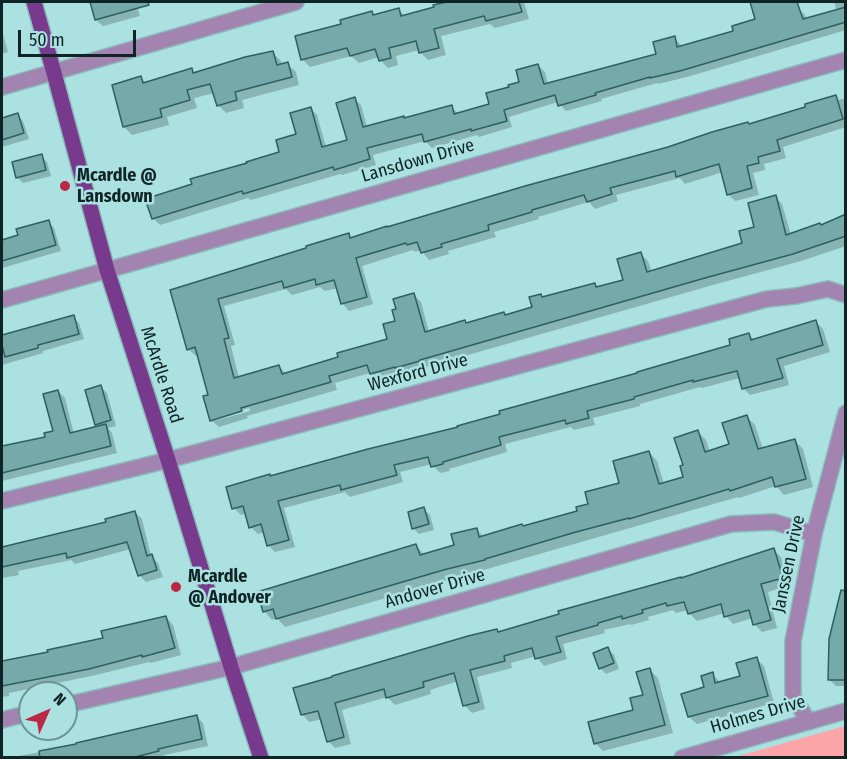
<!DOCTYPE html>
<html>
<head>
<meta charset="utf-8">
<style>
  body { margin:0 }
  #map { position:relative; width:847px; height:759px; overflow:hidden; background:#abe1e1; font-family:"Fira Sans Condensed",sans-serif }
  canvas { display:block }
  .frame { position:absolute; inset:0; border:3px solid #0f2424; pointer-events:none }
  .north { position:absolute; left:18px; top:681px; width:60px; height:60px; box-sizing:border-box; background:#abe1e1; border:2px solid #6d9595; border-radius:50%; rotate:45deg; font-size:16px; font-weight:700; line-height:24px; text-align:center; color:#0f2424 }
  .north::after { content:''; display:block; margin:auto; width:21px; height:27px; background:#ba2944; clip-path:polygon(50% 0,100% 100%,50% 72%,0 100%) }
  .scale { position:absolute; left:18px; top:30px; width:118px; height:27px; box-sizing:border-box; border:3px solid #0f2424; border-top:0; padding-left:8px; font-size:18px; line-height:21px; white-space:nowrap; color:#0f2424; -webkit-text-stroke:4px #abe1e1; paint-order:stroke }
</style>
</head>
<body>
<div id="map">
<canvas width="847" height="759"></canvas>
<div class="frame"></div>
<div class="north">N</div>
<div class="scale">50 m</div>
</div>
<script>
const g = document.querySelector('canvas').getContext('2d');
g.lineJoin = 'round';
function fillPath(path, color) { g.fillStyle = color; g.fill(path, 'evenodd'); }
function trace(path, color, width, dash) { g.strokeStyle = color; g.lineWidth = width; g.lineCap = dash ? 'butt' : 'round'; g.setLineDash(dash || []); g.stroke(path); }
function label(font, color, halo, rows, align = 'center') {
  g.font = font + ' "Fira Sans Condensed",sans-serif'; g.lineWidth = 5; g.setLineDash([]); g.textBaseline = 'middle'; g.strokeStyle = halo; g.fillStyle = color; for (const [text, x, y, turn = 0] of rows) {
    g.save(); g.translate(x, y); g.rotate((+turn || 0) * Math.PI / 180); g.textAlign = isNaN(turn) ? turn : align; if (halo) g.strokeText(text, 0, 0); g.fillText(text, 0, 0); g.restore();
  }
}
const green = new Path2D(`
  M845,726V757H735Z`);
const shadow = new Path2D(`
  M92,2H152L137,6L140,16L103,26L96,20Z
  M453,2H525H524L529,19L495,28L490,24L441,36L446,55L428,60L420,52L419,50L396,56L398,65L388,68L380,60L379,57L359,63L351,56L310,67L302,59L343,25L371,12L375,16L398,10L405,16L435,8V6Z
  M751,2H770L774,15L798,8L805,15L807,20L837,11L834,2H846V30L687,77L658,84L657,83L601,99L602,101L566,111L558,102L509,117L512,127L479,137L477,135L432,148L425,141L373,155L376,165L342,175L340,174L251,200L248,198L160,225L153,218L281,153L298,135L311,109L317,115L326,147L349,141L354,99L361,105L367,127L405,120L451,107L459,114L490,105L511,88L521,83L538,65L545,72L548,85L657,55L674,38L681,45L682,48L735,32L757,20Z
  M2,30L8,52L2,54Z
  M273,53L281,61L282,65L287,64L296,72L299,85L242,100L244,108L226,113L218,105L215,93L194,98L197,108L167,117L169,125L132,135L124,127L141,78L146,83L192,70L195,74Z
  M836,97L838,100L846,98V127L783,147L786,158L764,164L765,170L753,173L759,195L735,201L728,194L723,172L685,184L680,178L616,195L618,201L595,209L589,202L538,217L539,219L494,232L496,237L448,251L449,254L429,260L421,250L415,252L413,250L362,266L373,304L349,311L342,303L338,288L325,291L320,287L292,295L286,289L224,306L235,345L231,346L239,378L279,366L286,374L340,358L389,340L397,322L414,295L421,302L429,332L465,322L467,324L503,313L506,316L534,308L541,295L544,298L595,285L598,288L625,281L641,254L648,261L652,272L744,244L756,228L775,197L782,204L791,235L822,226L846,216V246L801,261L713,285L426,367V368L404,375L403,374L378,381L370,373L335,383L337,390L247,416L248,418L219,427L211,420L209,396L199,355L196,356L188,349L172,291L348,235L352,239L749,125ZM249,408L250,411L214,421V418Z
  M17,115L23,121L29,139L2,147V120Z
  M41,156L47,162L51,176L23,183L17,177Z
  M48,222L54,228L61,251L2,268V242L20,236Z
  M73,317L79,323L84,339L43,351V353L2,365L3,369H2V337Z
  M816,322L823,329L830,352L784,366L789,385L750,395L743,388L740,378L702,388L700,387L640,404V406L593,418L595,425L574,430L571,427L505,444L507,452L449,469L450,471L440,473L432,464L400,472L403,482L350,497L345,492L284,508L295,547L275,552L268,545L264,532L258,534L251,527L247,513L241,515L234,508L271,478L460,428L732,346L749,335L755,340Z
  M101,387L107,393L116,426L108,428L112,433L117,453L2,481V448L46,438L55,432L58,391L65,398L74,434L100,427L97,424Z
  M747,417L755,425L763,449L795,441L803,449L813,487L784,495L776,486L739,498L738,497L285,627L277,618L272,620L264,611L416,546L425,555L456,546L476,529L484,537L523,528L578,512L621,484L649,452L657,461L664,484L685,479V466L698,432L706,440L710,452L731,445Z
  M424,509L430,515L434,530L419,534L413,528Z
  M135,512L142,519L151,556L158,563L163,577L146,582L139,575L131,549L75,564L71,560L18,571L19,575L2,578V549L108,523Z
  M774,550L781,557L790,585L768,592L777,628L762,632L754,624L753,618L733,624L726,616L725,613L697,621L689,613L688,610L676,613L673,610L648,617L649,620L631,625L630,624L604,630L605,633L563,644L567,659L544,666L536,656L511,663L512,668L477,677L485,709L472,713L464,705L458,681L430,690L431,694L395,705L387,697L342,710L351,744L335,748L328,741L322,719L309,722L302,714L497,630L500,633Z
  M846,581V686H836L829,679L830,639Z
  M166,617L173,625L181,655L151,663L149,662L96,675L9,693V696L2,697V666L104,639Z
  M608,649L614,655L619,669L606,674L600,668Z
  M756,659L764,666L774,703L697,724L689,717L706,688L712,674L720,682L741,677Z
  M650,670L658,678L673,733L603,751L595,743L635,711L644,696Z
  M196,716L203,723L208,746L164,755L165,758H8L78,745Z`);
const building = new Path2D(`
  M90,2H148L149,5L95,20Z
  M447,2H519L522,12L486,21L484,16L434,29L439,48L419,53L416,41L389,48L391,58L379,61L375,49L350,56L347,48L301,60L295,36L341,24L340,20L372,11L373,15L399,8L401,16L434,7L433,5Z
  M750,2H797L803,19L846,7V22L680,71L650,78V77L595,93L596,95L558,106L555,95L504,110L507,121L471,131V129L424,142L422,134L367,148L370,159L334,170L333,167L243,194L242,191L152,219L145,199L192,184L190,179L247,163L246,162L279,152L276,140L296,134L290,113L311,107L322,147L347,140L336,103L355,97L363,127L404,116V118L452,105L454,114L489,104L486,93L509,87L508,85L519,82L516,70L538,64L544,84L656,54L653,42L675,36L677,47L733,31L732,26L755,19Z
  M273,51L277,65L288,62L292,77L235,92L237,100L217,106L210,84L187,90L190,100L160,109L162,117L123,127L112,85L141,76L143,83L192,68L193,73L245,57Z
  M836,95L843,119L777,140L780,151L758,157L759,163L747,166L752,188L727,195L719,164L676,177L675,171L610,188L612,194L587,202L584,195L532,210V212L488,225L489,230L441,244L442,247L421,253L417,242L407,245L406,243L356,258L367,297L341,304L334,280L316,285L315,279L284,288L282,281L218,299L229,338L224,339L234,378L279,365L282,374L338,357L337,353L387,339L383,324L395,321L392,310L396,309L393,299L414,293L425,332L465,320L466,323L504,312L505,315L532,307L529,297L541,294L542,297L595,283L596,287L623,280L617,259L641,252L647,272L742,243L739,231L754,227L748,203L776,195L786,235L820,223L821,225L846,214V236L793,254L705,278L420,360V361L395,368V367L370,374L367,365L329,376L331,382L241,408L242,411L210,421L203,396L208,395L195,347L187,350L170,290L306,248V246L349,233L350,238L387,226V227L525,186L668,147L712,132L748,122L749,124L805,107V104Z
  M18,113L24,133L2,140V118Z
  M42,154L46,170L16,178L12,162Z
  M49,220L56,245L2,261V240L18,235L16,229Z
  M74,315L79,334L38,345V348L5,357L2,345V335Z
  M816,320L823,345L777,359L783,378L742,389L737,371L693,382V380L634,397V399L587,411L589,418L566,424L565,420L499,437L501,445L443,462V464L431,467L428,457L394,465L397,475L341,490L340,485L278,501L289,540L267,546L261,524L249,528L243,506L232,509L226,487L270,474V476L368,449L458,427L457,426L500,414L499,411L637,373V372L730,345L729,339L749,333L751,340Z
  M101,385L111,420L95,425L85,390Z
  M58,390L70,433L106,424L111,446L2,473V446L45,437L44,433L53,431L43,394Z
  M747,415L758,449L795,439L806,479L775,487L772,477L730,491L729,489L629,519V518L576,532L485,559V560L447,569L276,619L273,609L263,612L257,592L416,544L420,555L454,545L451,534L477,528L479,537L522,524L523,526L577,511L576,507L588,504L585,492L619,483L613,461L649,451L659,484L683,477L680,466L683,465L674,438L698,430L705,452L729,444L722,423Z
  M424,507L429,524L412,529L408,512Z
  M135,511L147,556L152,554L157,570L138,576L127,542L67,558L66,553L2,567V547L106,522L105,519Z
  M774,548L783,578L761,584L771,620L753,625L749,610L724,617L721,604L688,614L684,602L667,606L666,603L642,610L643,613L622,619V616L598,623V625L556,637L561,652L535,659L532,648L504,656L505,661L470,670L479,702L463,706L454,673L423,682L424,687L386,698L384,689L335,703L344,737L327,742L318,711L301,715L293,688L332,677V676L468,636L497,629L498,632L559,614L558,611L681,577V578Z
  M841,590L846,591V680H828L829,639Z
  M166,616L175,648L142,657V655L89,669L2,686V661L48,652L47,650L103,638L101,631Z
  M608,647L614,663L599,669L593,653Z
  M757,657L768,696L688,717L681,694L704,687L701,676L713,672L715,683L740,676L736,663Z
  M650,668L665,725L594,744L588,722L633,710L630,698L643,695L636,672Z
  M197,715L202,739L158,749L159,751L131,758H40L39,751L76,744V743Z`);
const minor = new Path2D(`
  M2,87L296,2
  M2,300L846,60
  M2,501L168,460L767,299L796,296L828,289L846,295
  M66,705L231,667L731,524L774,522L814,534
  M2,720L30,713
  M809,722L793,697V641L814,534L846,413
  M682,758L846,711`);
const major = new Path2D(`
  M34,2L54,73L107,270L168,460L231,667L261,758`);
const markers = [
  [65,186,6,"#ba2944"],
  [176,587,6,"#ba2944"]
];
const streetNames = [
  ["Lansdown Drive",418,161,-16],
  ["Wexford Drive",418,373,-15],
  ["McArdle Road",161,375,72],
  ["Janssen Drive",789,564,-78],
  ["Andover Drive",435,589,-16],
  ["Holmes Drive",758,715,-16]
];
const poiNames = [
  ["Mcardle @",77,176],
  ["Lansdown",77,197],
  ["Mcardle",188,577],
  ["@ Andover",188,598]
];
fillPath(green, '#fda4a9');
fillPath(shadow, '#0003');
fillPath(building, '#76aaaa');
trace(building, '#2d6061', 1.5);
trace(minor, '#8cbbbb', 18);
trace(major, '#8cbbbb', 18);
trace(minor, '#a383b0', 15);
trace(major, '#773a8c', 15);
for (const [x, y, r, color] of markers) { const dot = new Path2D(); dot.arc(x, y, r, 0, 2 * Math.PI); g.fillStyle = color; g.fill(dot); trace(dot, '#abe1e1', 2); }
label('18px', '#0f2424', '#abe1e1', streetNames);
label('bold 18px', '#0f2424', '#abe1e1', poiNames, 'left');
</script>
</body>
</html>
